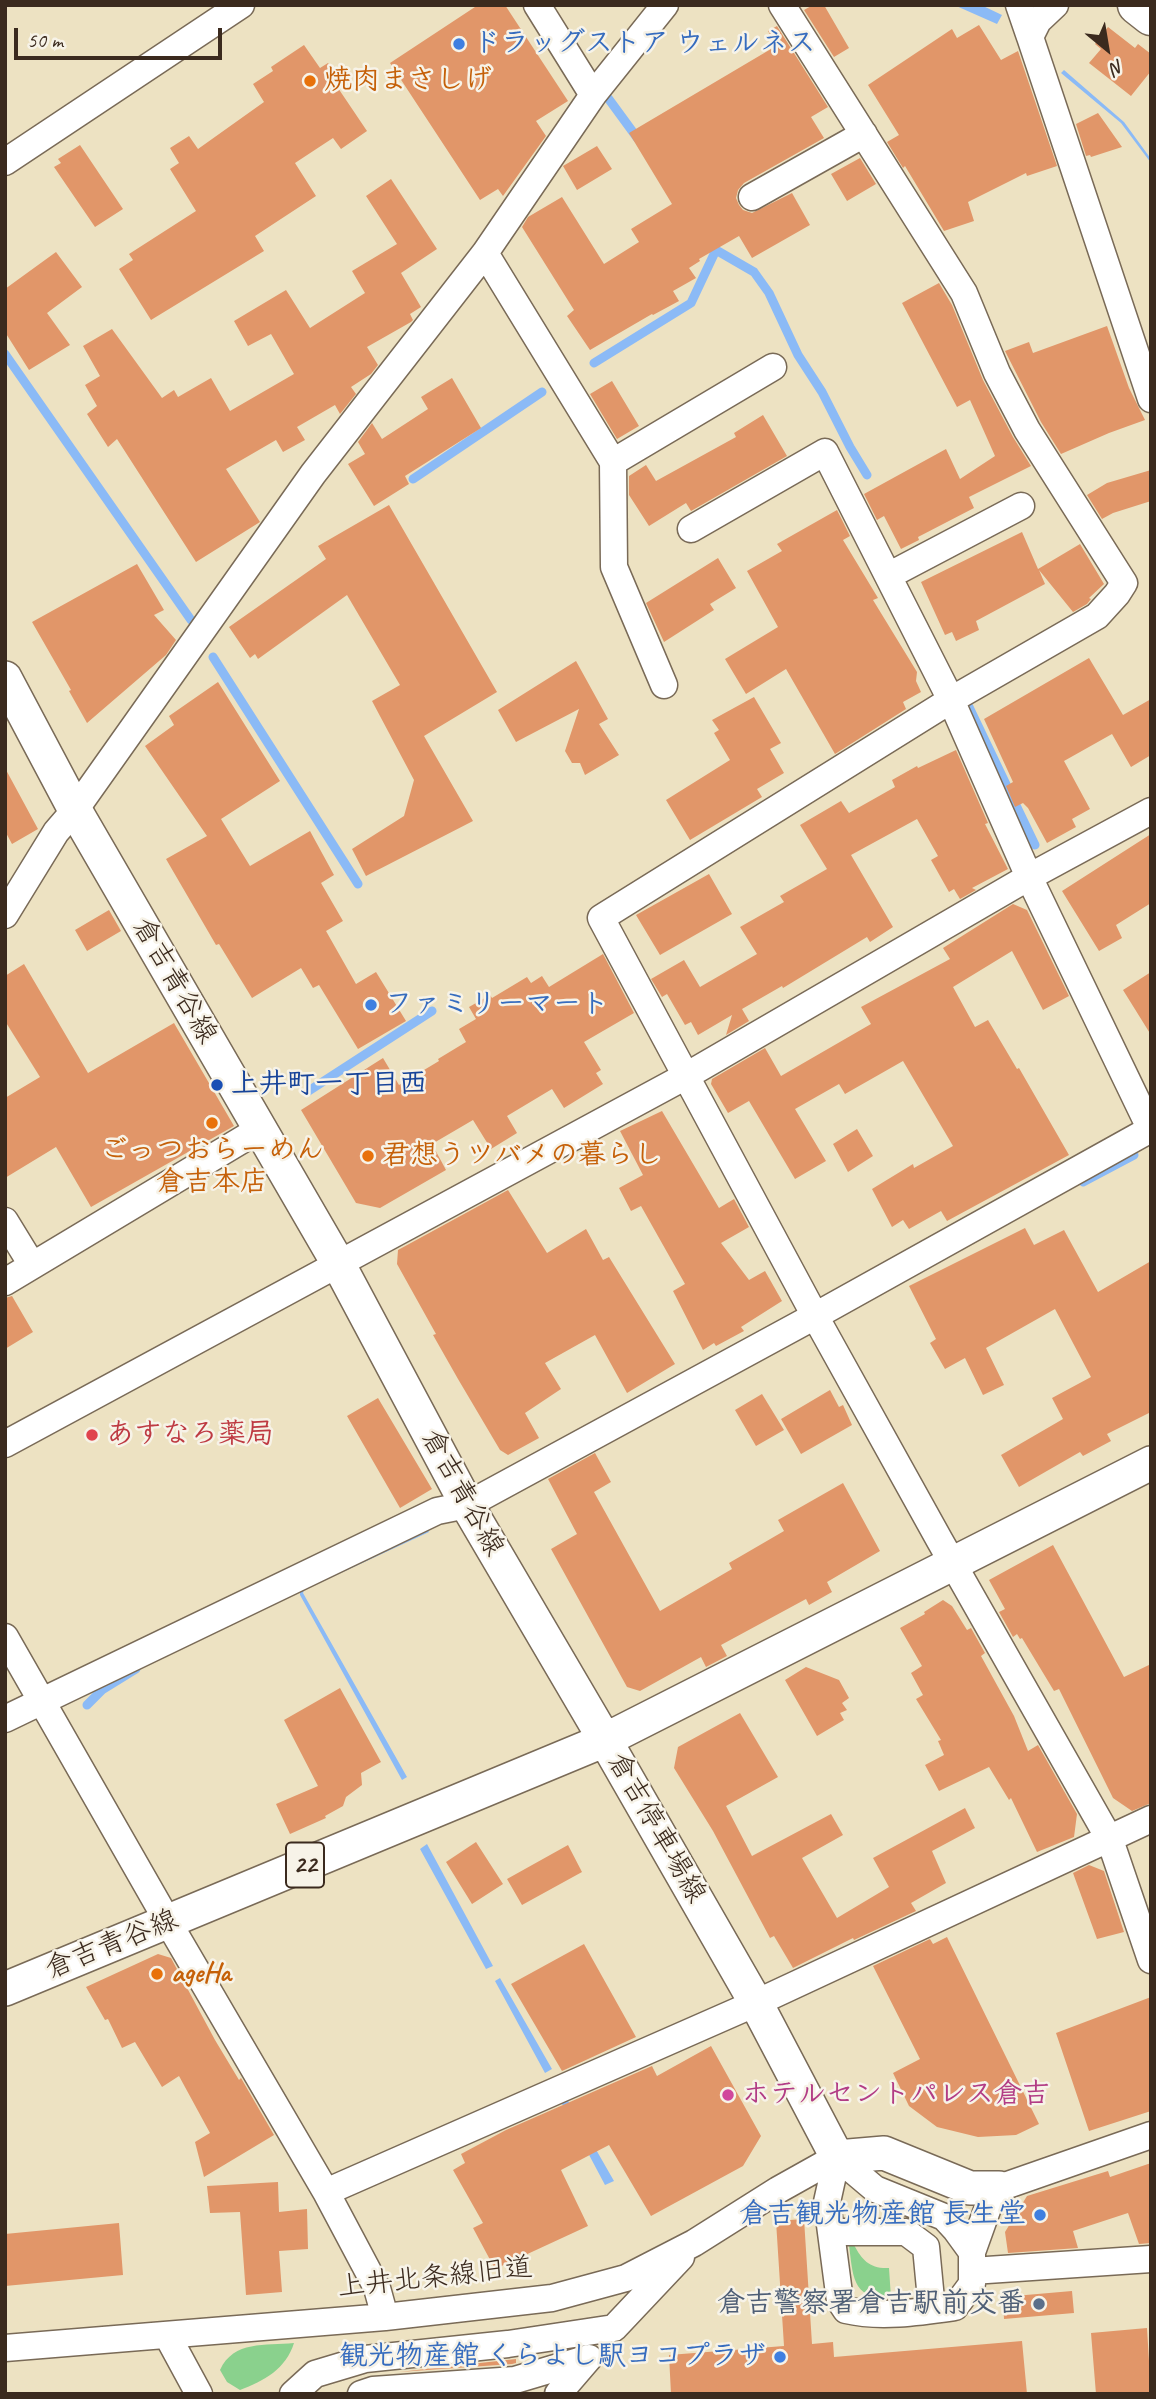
<!DOCTYPE html>
<html>
<head>
<meta charset="utf-8">
<style>
  body { margin:0 }
  #map { position:relative; width:1156px; height:2399px; overflow:hidden; background:#ede2c2; font-family:Caveat,sans-serif }
  canvas { display:block }
  .frame { position:absolute; inset:0; border:7px solid #3b2a1e; pointer-events:none }
  .north { position:absolute; left:1072px; top:14px; width:70px; height:70px; -webkit-text-stroke:5px #f7f3e8; paint-order:stroke; rotate:150deg; font-size:19px; font-weight:700; line-height:28px; text-align:center; color:#3b2a1e }
  .north::after { content:''; display:block; margin:auto; width:24px; height:32px; background:#3b2a1e; clip-path:polygon(50% 0,100% 100%,50% 72%,0 100%) }
  .scale { position:absolute; left:14px; top:28px; width:208px; height:32px; box-sizing:border-box; border:4px solid #3b2a1e; border-top:0; padding-left:9px; font-size:21px; line-height:24px; white-space:nowrap; color:#3b2a1e; -webkit-text-stroke:5px #f7f3e8; paint-order:stroke }
</style>
</head>
<body>
<div id="map">
<canvas width="1156" height="2399"></canvas>
<div class="frame"></div>
<div class="north">N</div>
<div class="scale">50 m</div>
</div>
<script>
const g = document.querySelector('canvas').getContext('2d');
g.lineJoin = 'round';
function fillPath(path, color) { g.fillStyle = color; g.fill(path, 'evenodd'); }
function trace(path, color, width, dash) { g.strokeStyle = color; g.lineWidth = width; g.lineCap = dash ? 'butt' : 'round'; g.setLineDash(dash || []); g.stroke(path); }
function label(font, color, halo, rows, align = 'center') {
  g.font = font + ' Caveat,"Klee One",sans-serif'; g.lineWidth = 5; g.setLineDash([]); g.textBaseline = 'middle'; g.strokeStyle = halo; g.fillStyle = color; for (const [text, x, y, turn = 0] of rows) {
    g.save(); g.translate(x, y); g.rotate((+turn || 0) * Math.PI / 180); g.textAlign = isNaN(turn) ? turn : align; if (halo) g.strokeText(text, 0, 0); g.fillText(text, 0, 0); g.restore();
  }
}
const green = new Path2D(`
  M849,2245H854C862,2260 870,2269 889,2268L891,2298C852,2300 853,2276 849,2245Z
  M294,2343C286,2369 264,2381 240,2390L227,2382L220,2370C234,2340 265,2346 294,2343Z`);
const water = new Path2D(`
  M954,5H981L1002,15L997,24Z
  M1064,70L1124,122L1151,159V163L1121,123L1061,73Z
  M427,1528L429,1532L304,1590L303,1593L407,1777L402,1780L300,1595V1588Z
  M427,1844L493,1966L486,1969L420,1849Z
  M500,1978L552,2069L545,2073L495,1981Z
  M567,2099L614,2181L605,2185L561,2102Z`);
const stream = new Path2D(`
  M608,98L638,139
  M711,242L716,250L754,272L769,293L798,355L822,392L850,447L867,475
  M5,354L191,620
  M594,363L691,303L715,252
  M413,479L542,392
  M213,657L358,884
  M968,705L1035,845
  M307,1092L432,1011
  M1083,1182L1134,1155
  M87,1705L102,1690L136,1669`);
const building = new Path2D(`
  M478,5H505L568,101L536,121L546,136L503,196L498,189L480,200L390,63Z
  M813,5H824L849,48L834,57L804,10Z
  M979,25L1001,60L1018,51L1057,166L1027,176L1026,173L968,202L974,221L944,231L905,166L903,168L887,142L899,135L868,85L952,29L957,38Z
  M777,26L828,107L811,117L824,138L744,183L738,190L736,198L739,205L743,210L752,213L792,193L810,225L752,258L739,236L699,259L700,261L689,268L696,278L673,291L679,301L653,315L652,314L590,350L567,316L574,310L522,227L528,217L562,197L604,264L639,242L631,229L672,204L629,133L776,46L768,31Z
  M1108,27L1135,48L1138,44L1151,54V71L1131,96L1089,63L1101,49L1095,44Z
  M304,45L320,68L328,63L343,85L338,88L367,131L341,149L333,138L295,163L316,196L255,236L264,251L151,320L119,269L133,260L129,254L196,211L170,169L179,163L170,148L189,136L198,149L264,102L253,84L273,71L271,67Z
  M1098,113L1122,147L1091,157L1090,155L1086,156L1076,124Z
  M80,145L123,209L95,227L54,167L61,163L58,159Z
  M597,146L612,169L577,190L563,166Z
  M860,158L876,184L847,201L831,174Z
  M391,179L437,249L401,273L421,307L410,314L413,320L411,322L367,347L378,365L371,374L351,387L356,394L340,414L335,405L297,427L305,440L283,452L276,440L226,469L260,522L196,562L117,439L108,447L87,414L97,406L85,385L100,376L83,346L112,329L162,398L174,390L178,397L211,378L230,411L294,374L271,334L248,346L234,321L286,290L310,328L365,293L352,271L397,244L366,196Z
  M56,252L82,287L47,313L70,345L29,370L5,332V289Z
  M939,283L952,305L983,380L1013,437L1031,466L969,497L974,508L918,537L919,540L901,549L884,516L877,520L864,494L946,449L960,479L995,456L970,400L957,407L902,303Z
  M1107,326L1129,388L1145,420L1109,433L1061,454L1041,422L1005,351L1029,342L1033,353Z
  M452,378L481,428L405,476L409,484L374,506L348,464L365,454L358,442L372,423L382,439L428,409L421,397Z
  M612,381L639,426L617,439L590,394Z
  M763,415L787,456L691,511L686,503L649,526L629,495V476L646,465L656,481L736,437L734,433Z
  M1151,470V501L1113,513L1102,519L1087,495L1107,483Z
  M389,505L497,692L424,736L473,821L366,876L352,849L404,816L414,780L372,701L400,685L347,595L258,659L255,654L250,658L229,627L326,559L318,546Z
  M837,510L850,536L843,540L878,598L873,600L917,672L916,681L921,692L903,702L906,709L835,754L786,669L746,694L725,659L778,627L747,571L782,551L777,544Z
  M1022,532L1038,569L1080,544L1104,584L1089,598L1091,599L1087,604L1073,612L1039,570L1045,584L976,621L979,630L956,641L952,632L945,635L921,582Z
  M718,558L736,588L710,604L714,610L664,642L646,603Z
  M137,564L164,610L154,615L176,640L166,655L87,723L69,691L71,690L32,622Z
  M1089,658L1123,715L1151,699V755L1131,767L1112,734L1064,761L1090,809L1072,819L1076,827L1047,843L1028,808L1023,803L1015,807L1006,786L1013,782L984,719Z
  M576,661L608,719L599,724L619,755L585,775L580,763H572L565,751L579,709L516,742L498,710Z
  M218,682L280,781L221,819L250,866L310,831L334,875L321,883L343,921L326,931L356,984L376,972L406,1021L358,1049L319,985L313,988L301,968L252,998L219,944L216,945L166,859L207,836L145,746L174,725L169,716Z
  M754,697L781,743L770,749L784,773L757,789L762,797L690,840L666,800L730,760L714,733L719,730L712,720Z
  M956,750L988,823L985,824L1008,869L972,888L976,890L960,899L954,889L949,892L931,860L938,856L917,819L851,855L893,927L870,942L867,937L783,988L782,986L742,1009L749,1021L726,1035L732,1015L698,1035L691,1022L685,1025L667,994L662,997L651,979L684,960L700,987L757,954L740,927L784,902L780,896L827,869L800,825L841,801L849,813L895,787L892,780L917,766L918,768Z
  M5,768L38,829L12,844L5,831Z
  M1151,834V903L1116,925L1122,938L1099,951L1062,891Z
  M709,874L732,914L660,955L636,915Z
  M1013,904L1027,910L1069,996L1043,1010L1012,951L953,987L975,1027L988,1020L1017,1069L1019,1068L1069,1155L947,1221L941,1211L909,1229L903,1220L892,1227L872,1189L913,1164L914,1168L953,1146L903,1061L845,1094L839,1084L795,1109L826,1161L795,1179L749,1101L728,1113L711,1084L712,1079L765,1048L781,1076L871,1024L861,1007L950,959L943,948Z
  M109,910L121,931L87,951L75,930Z
  M603,954L634,1013L584,1042L601,1070L596,1073L603,1084L564,1108L552,1089L507,1116L517,1133L491,1149L473,1120L432,1144L446,1170L380,1208L356,1203L301,1110L383,1058L399,1085L439,1061L438,1059L466,1042L459,1029L476,1019L469,1007L490,995L492,998L527,977L531,983L542,976L549,987Z
  M24,964L88,1073L174,1023L234,1126L91,1207L56,1147L5,1178V1098L40,1077L5,1021V976Z
  M1151,972V1035L1123,990Z
  M662,1111L719,1208L734,1199L749,1227L721,1243L749,1280L765,1271L782,1301L741,1327L744,1331L716,1346L714,1343L703,1350L673,1291L685,1284L641,1206L631,1211L619,1188L643,1175L620,1131Z
  M857,1129L873,1156L848,1172L833,1144Z
  M508,1190L547,1253L586,1229L603,1260L609,1257L675,1364L627,1393L595,1335L545,1363L561,1389L525,1413L539,1438L508,1455L500,1450L458,1379L433,1335L436,1334L397,1264L398,1250Z
  M1025,1228L1034,1245L1064,1230L1098,1292L1151,1261V1412L1107,1434L1111,1441L1083,1456L1080,1452L1019,1487L1001,1455L1063,1419L1052,1398L1091,1377L1055,1309L986,1348L1004,1385L983,1395L965,1358L945,1369L930,1343L936,1339L909,1286Z
  M12,1296L33,1332L5,1349V1298Z
  M830,1390L839,1407L843,1405L852,1425L801,1454L781,1419Z
  M762,1394L784,1430L756,1446L735,1410Z
  M378,1398L432,1489L400,1508L347,1416Z
  M595,1453L611,1482L594,1492L660,1611L732,1569L729,1563L784,1531L778,1520L843,1483L880,1551L827,1582L832,1592L809,1605L806,1599L721,1645L727,1656L706,1667L701,1657L640,1691L627,1687L551,1549L577,1534L548,1479Z
  M1053,1545L1124,1677L1151,1664V1803L1132,1811L1113,1798L1059,1689L1054,1691L1022,1638L1020,1639L1017,1634L1013,1637L999,1612L1005,1609L989,1580Z
  M943,1600L952,1606L967,1630L971,1628L985,1653L981,1656L1014,1716L1028,1751L1038,1745L1077,1814L1074,1837L1037,1852L1011,1798L1009,1800L989,1767L939,1791L925,1765L944,1755L938,1741L941,1740L916,1699L923,1695L911,1673L922,1666L900,1628L925,1614L924,1612Z
  M806,1667L839,1680L849,1698L842,1703L847,1710L840,1713L844,1720L817,1736L785,1680Z
  M340,1688L381,1762L361,1773L362,1785L346,1797L343,1806L325,1816L326,1818L290,1834L276,1804L318,1786L284,1720Z
  M740,1713L778,1777L726,1806L752,1856L831,1814L843,1835L802,1858L837,1918L889,1887L873,1858L965,1808L975,1828L932,1851L946,1883L911,1903L916,1911L854,1940L853,1938L793,1968L774,1936L770,1938L713,1831L674,1768L678,1747Z
  M476,1842L503,1884L472,1904L446,1862Z
  M568,1845L582,1872L522,1905L507,1879Z
  M1089,1865L1104,1871L1124,1932L1097,1939L1073,1873Z
  M947,1937L1039,2124L1016,2135L978,2137L937,2127L909,2106L893,2073L920,2059L873,1966L930,1939L933,1944Z
  M584,1944L636,2037L562,2071L511,1984Z
  M158,1954L171,1958L215,2040L239,2080L241,2078L274,2135L204,2177L195,2142L210,2133L179,2076L162,2087L135,2042L122,2048L108,2019L105,2020L86,1987Z
  M1151,1997V2111L1089,2131L1056,2033Z
  M711,2046L761,2136L743,2166L651,2216L609,2145L561,2170L588,2226L495,2269L473,2228L483,2223L453,2170L465,2163L461,2154L506,2130L652,2066L657,2076Z
  M1151,2163V2243L1139,2244L1128,2213L1073,2231L1078,2248L1008,2253L1005,2232L1027,2196L1108,2171L1110,2177Z
  M278,2182L279,2212L307,2209L308,2249L279,2251L282,2292L246,2295L240,2212L210,2213L207,2186Z
  M804,2219L812,2344L833,2342L834,2357L1022,2341L1027,2394H671L669,2355L784,2346L776,2221Z
  M119,2223L123,2275L5,2286V2234Z
  M1072,2291L1074,2313L1004,2319L1003,2297Z
  M1147,2328L1151,2394H1096L1091,2333Z
  M516,2359V2363L512,2364L399,2372Z`);
const minor = new Path2D(`
  M537,5L593,95
  M782,5L964,293L997,373L1027,430L1124,583L1117,594L1097,616L951,700L601,918L815,1316L940,1541L1110,1840L1151,1960
  M1019,5L1030,37
  M1055,5L1038,21L1030,37L1151,399
  M5,162L241,5
  M752,197L864,134
  M485,253L613,462L614,567L664,685
  M613,462L773,367
  M691,529L825,452L951,700L1029,877L1151,1130
  M888,576L1021,506
  M5,915L56,832L75,810L313,474L485,253L593,95L665,5
  M5,1221L32,1265
  M5,1282L260,1129
  M5,1444L686,1076L1029,877L1151,811
  M5,1637L168,1922L326,2192
  M5,1719L437,1511L467,1505L815,1316L1151,1129
  M837,2157L827,2202L840,2301L846,2310C880,2318 920,2312 955,2307L972,2284V2252L991,2199L999,2188L1151,2135
  M837,2157L875,2189L944,2217L956,2230L972,2252
  M831,2232H906L926,2247L932,2310
  M972,2271L1151,2259
  M385,2317L377,2288L326,2192L756,2003L1151,1819
  M167,2335L199,2394
  M5,2348L385,2317L552,2298L626,2278L694,2243L778,2190L837,2157
  M293,2394L315,2374L365,2359L508,2344L614,2328L681,2257
  M361,2394L373,2390L515,2380L589,2358
  M558,2394L588,2359`);
const major = new Path2D(`
  M5,678L75,810L339,1265L467,1505L605,1740L756,2003L837,2157L884,2153L970,2188H999
  M5,1989L605,1740L1151,1463`);
const highway = new Path2D(`
  M1137,5L1151,16`);
const markers = [
  [459,44,7,"#3f7fe0"],
  [310,81,7,"#e8710a"],
  [371,1005,7,"#3f7fe0"],
  [217,1085,7,"#1a4fb4"],
  [212,1123,7,"#e8710a"],
  [368,1156,7,"#e8710a"],
  [92,1435,7,"#e0444e"],
  [157,1974,7,"#e8710a"],
  [728,2095,7,"#d1479c"],
  [1040,2215,7,"#3f7fe0"],
  [1039,2304,7,"#5c6f8a"],
  [780,2357,7,"#3f7fe0"]
];
const shields = [
  [305,1865,38]
];
const shieldNames = [
  ["22",305,1865]
];
const shopNames = [
  ["ドラッグストア ウェルネス",473,44],
  ["ファミリーマート",385,1005],
  ["倉吉観光物産館 長生堂",1026,2215,"right"],
  ["観光物産館 くらよし駅ヨコプラザ",766,2357,"right"]
];
const foodNames = [
  ["焼肉まさしげ",324,81],
  ["ごっつおらーめん",212,1151,"center"],
  ["倉吉本店",212,1183,"center"],
  ["君想うツバメの暮らし",382,1156],
  ["ageHa",171,1974]
];
const streetNames = [
  ["倉吉青谷線",174,981,60],
  ["倉吉青谷線",462,1493,61],
  ["倉吉停車場線",656,1828,60],
  ["倉吉青谷線",112,1945,-22],
  ["上井北条線旧道",435,2278,-6]
];
const transitNames = [
  ["上井町一丁目西",231,1085]
];
const healthNames = [
  ["あすなろ薬局",106,1435]
];
const hotelNames = [
  ["ホテルセントパレス倉吉",742,2095]
];
const serviceNames = [
  ["倉吉警察署倉吉駅前交番",1025,2304]
];
fillPath(green, '#8ad18d');
fillPath(water, '#8bbaf6');
trace(stream, '#8bbaf6', 9);
fillPath(building, '#e19669');
trace(minor, '#796a57', 29);
trace(major, '#796a57', 36);
trace(highway, '#796a57', 41);
trace(minor, '#fff', 26);
trace(major, '#fff', 33);
trace(highway, '#fff', 38);
for (const [x, y, r, color] of markers) { const dot = new Path2D(); dot.arc(x, y, r, 0, 2 * Math.PI); g.fillStyle = color; g.fill(dot); trace(dot, '#f7f3e8', 2.5); }
for (const [x, y, w] of shields) { const box = new Path2D(); box.roundRect(x - w / 2, y - 22.5, w, 45, 5); g.fillStyle = '#f7f3e8'; g.fill(box); trace(box, '#3b2a1e', 2); }
label('bold 26px', '#3b2a1e', null, shieldNames);
label('bold 28px', '#366cbe', '#f7f3e8', shopNames, 'left');
label('bold 28px', '#c56008', '#f7f3e8', foodNames, 'left');
label('28px', '#3b2a1e', '#f7f3e8', streetNames);
label('bold 28px', '#164399', '#f7f3e8', transitNames, 'left');
label('bold 28px', '#be3a42', '#f7f3e8', healthNames, 'left');
label('bold 28px', '#b23c85', '#f7f3e8', hotelNames, 'left');
label('bold 28px', '#4e5e75', '#f7f3e8', serviceNames, 'right');
</script>
</body>
</html>
